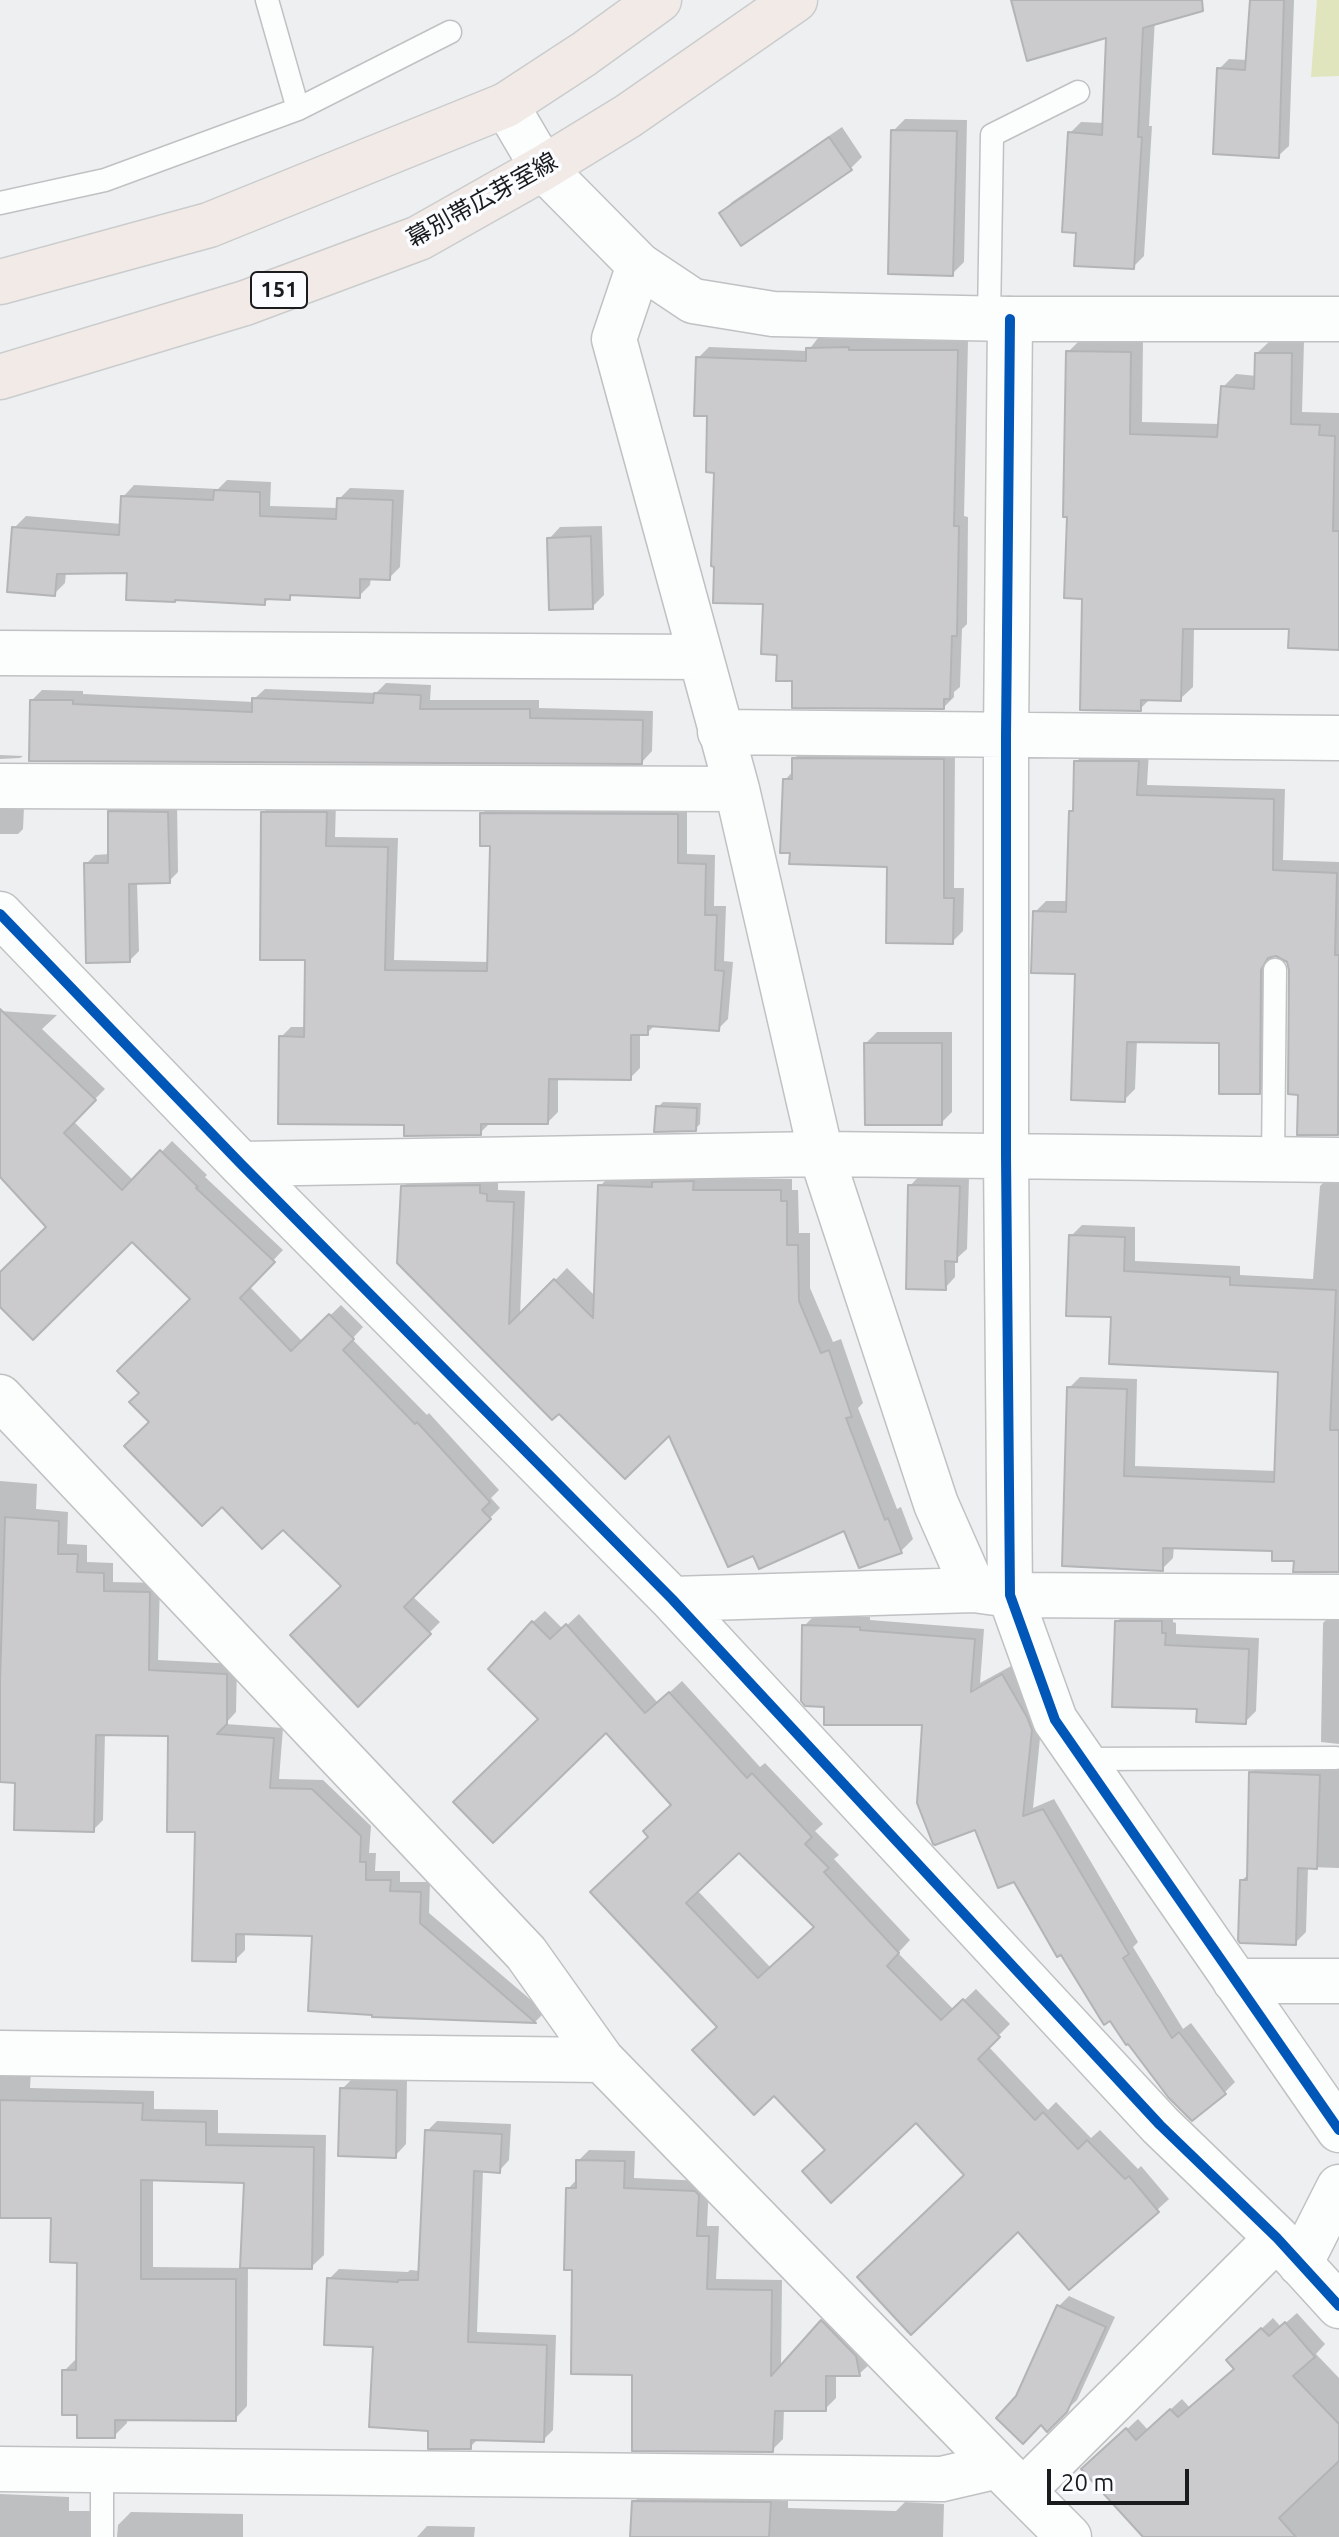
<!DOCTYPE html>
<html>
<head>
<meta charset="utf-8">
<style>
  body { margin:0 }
  #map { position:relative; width:1339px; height:2537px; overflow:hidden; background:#edeff1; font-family:Ubuntu,sans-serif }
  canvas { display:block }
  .scale { position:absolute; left:1047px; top:2469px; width:142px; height:36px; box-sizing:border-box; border:4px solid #1a1b1c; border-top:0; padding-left:10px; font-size:24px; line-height:28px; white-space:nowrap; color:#1a1b1c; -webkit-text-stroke:6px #fafcff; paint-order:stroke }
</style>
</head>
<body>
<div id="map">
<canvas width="1339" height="2537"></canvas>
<div class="scale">20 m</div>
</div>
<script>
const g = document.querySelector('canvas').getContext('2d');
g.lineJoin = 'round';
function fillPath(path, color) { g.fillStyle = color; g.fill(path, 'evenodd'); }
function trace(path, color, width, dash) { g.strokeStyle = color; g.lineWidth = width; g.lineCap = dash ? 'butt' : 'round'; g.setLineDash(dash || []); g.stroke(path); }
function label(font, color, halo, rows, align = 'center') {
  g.font = font + ' Ubuntu,"Noto Sans JP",sans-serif'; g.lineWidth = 7; g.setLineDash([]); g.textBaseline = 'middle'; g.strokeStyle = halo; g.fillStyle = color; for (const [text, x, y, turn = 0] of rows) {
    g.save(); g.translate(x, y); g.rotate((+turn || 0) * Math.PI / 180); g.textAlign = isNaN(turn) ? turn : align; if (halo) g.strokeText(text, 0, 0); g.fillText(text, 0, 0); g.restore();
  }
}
const green = new Path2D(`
  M1317,0H1339V76L1311,77Z`);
const shadow = new Path2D(`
  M1013,0H1156L1149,126H1152L1144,256L1133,267L1078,231L1070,133L1081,122L1105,123L1108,36Z
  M1252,0H1294L1289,146L1278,156L1219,69L1229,59L1248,60Z
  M905,119L967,120L964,262L952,274L893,131Z
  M842,127L862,157L851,168L742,243L721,213L732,202Z
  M818,338L968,341L964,516L968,517L967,624L962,629L960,687L954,692V697L944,707L794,679L779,653L765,602L716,471L709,415L698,358L709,347L808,351Z
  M1081,339L1143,340L1142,422L1220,424L1223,387L1236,374L1257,376V353L1270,341H1304L1302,412L1339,413V648L1291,627H1194L1193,687L1180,699H1150L1140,709L1084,597L1070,515L1068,352Z
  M227,480L271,482L270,506L338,508L339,499L350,488L404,490L400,567L389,578H371L370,585L359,596L294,593L290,598L271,597L264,603L129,571L66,572L65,583L54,594L14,528L26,516L122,524L123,497L134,485L218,489Z
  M602,526L604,595L592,607L549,539L560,527Z
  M386,683L431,685L430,700H539V708L653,711L652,751L642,762L32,700L42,690L83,691V694L254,702V699L265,689L376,693Z
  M805,747L955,749L954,888H964L963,931L952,942L889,865L785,780L794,770V759Z
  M1087,751H1149L1147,785L1285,789L1283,860L1339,862V1133H1299L1300,1093L1291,970L1288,961L1276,954L1271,957L1270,1081L1259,1092L1221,1041L1137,1040L1135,1089L1124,1100L1077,972L1035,912L1046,901H1068L1071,811L1075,807L1076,762Z
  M0,755L23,756L20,758L0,759Z
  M119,803H177L178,872L169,881L137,882L139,951L130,960L86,864L95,855L110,854V812Z
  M273,803H336L335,837L398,838L394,960L489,962L492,844L482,814L492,804L687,805V854L715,855L714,906H726L724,961L733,962L728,1019L718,1029L656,1024L647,1033H640V1068L630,1078L558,1077V1112L548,1122H491L480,1133L406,1123L281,1037L291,1027H306L307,958L263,813Z
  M0,805L24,807L23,829L18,834H0Z
  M0,1011L57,1015L42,1029L105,1089L73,1121L134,1181L172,1141L207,1175L205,1177L283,1250L249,1286L303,1342L341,1305L363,1327L352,1339L427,1415L429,1413L499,1490L491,1498L500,1508L412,1596L440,1622L358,1704L343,1586L283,1528L222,1504L152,1422L142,1393L193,1299L132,1240L0,1304V1275L49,1227L0,1174Z
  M877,1032H952V1112L941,1123L866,1043Z
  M663,1102L701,1103L700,1124L695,1129L658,1107Z
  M705,1170L704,1178L792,1179V1190H798L799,1233H810V1288L833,1342L841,1339L863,1403L858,1408L897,1509L901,1507L913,1539L901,1551L845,1528L754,1554L670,1433L559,1411L403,1187L415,1175L492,1174L491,1182H498V1190L525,1191L520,1316L567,1268L596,1297L600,1186L612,1174Z
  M920,1175L969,1177L967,1249L955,1260V1277L945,1288L910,1186Z
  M1331,1175H1339V1570L1296,1559L1274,1549L1174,1546L1173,1558L1162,1569L1069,1388L1080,1377L1137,1379L1135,1466L1277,1471L1280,1370L1113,1315L1071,1236L1082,1225L1135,1227V1261L1240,1266V1275L1313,1279L1320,1186Z
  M0,1481L37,1484L36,1509L68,1512L67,1544L87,1545V1562L113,1563V1582L160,1583L158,1660L237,1664L236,1712L225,1724L283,1728L279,1779L323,1780L371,1826L369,1853H376L375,1871H400V1882H430L429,1913L545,2012L536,2021L374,2015L315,1934L245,1932V1950L235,1960L170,1734L105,1733L103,1820L93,1830L17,1781L0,1780Z
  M1128,1610H1173V1622L1176,1623V1634L1259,1638L1256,1711L1245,1722L1199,1708L1117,1622Z
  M545,1611L563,1629L579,1614L658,1703L682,1681L760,1767L765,1763L823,1824L815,1831L839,1855L834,1859L910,1940L898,1953L954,2010L976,1989L1010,2024L988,2046L1048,2110L1056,2102L1091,2138L1100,2130L1138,2169L1141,2166L1169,2199L1157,2210L967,2175L916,2120L827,2149L774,2093L719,2026L651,1837L673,1804L606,1730L541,1719L533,1622ZM739,1850L816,1926L771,1968L697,1890Z
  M1334,1612H1339V1744L1321,1742L1323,1623Z
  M815,1615L870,1617V1620L984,1629L980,1683L1013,1665L1042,1718L1033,1808L1054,1799L1138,1942L1133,1947L1183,2029L1191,2023L1235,2082L1224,2093L1015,1880L976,1827L924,1723L826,1705L804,1626Z
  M1339,1761V1868L1308,1867L1306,1932L1295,1943L1242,1880L1249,1874L1251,1773L1262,1762Z
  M0,2069L31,2070L30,2088L154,2091V2109L218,2110V2133L326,2135L324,2255L311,2267H248L247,2406L235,2419L127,2418V2423L114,2436L79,2413L64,2371L78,2357L79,2261L53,2216H0ZM153,2178L246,2181L242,2268L153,2267Z
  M353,2078L407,2079L406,2144L395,2156L342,2089Z
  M437,2121L511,2124L509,2160L499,2171L483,2170L477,2332L556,2335L553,2430L543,2440L479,2438L470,2447L430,2429L329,2279L339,2269L408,2272L410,2270L420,2271L427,2131Z
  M589,2150L635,2151L634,2178L706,2181L709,2184L707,2226H719L716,2279L782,2280L781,2368L833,2311L870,2364L859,2374H836V2398L825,2409H784L783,2439L772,2450L634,2373L574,2268L568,2189L578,2178V2161Z
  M1069,2296L1115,2317L1077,2400L1047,2429L1018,2397L1059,2306Z
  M1297,2313L1325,2344L1316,2354L1339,2378V2537H1147L1095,2459L1138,2419L1148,2430L1182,2399L1190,2408L1236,2368L1239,2350L1273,2318L1281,2327Z
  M646,2489L782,2491L781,2501H788V2508L896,2511L905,2502L944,2504L943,2537H632L634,2502Z
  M0,2494L69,2497V2511H100L110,2537H0Z
  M131,2512L243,2514V2537H117L118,2525Z
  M427,2526L475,2527L474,2537H417Z`);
const building = new Path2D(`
  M1011,0H1202L1203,11L1143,28L1138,137H1142L1134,269L1074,266L1076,233L1062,232L1068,132L1102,135L1106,38L1027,61Z
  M1250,0H1284L1279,158L1213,154L1217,68L1245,70Z
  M891,130L957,131L953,276L888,274Z
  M829,137L852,170L741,246L719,213Z
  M849,347V350H958L954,526H959L957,636H952L950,699H944V709L792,708V681H776L777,655L761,654L763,604L713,603L714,567L711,566L714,473L706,472L707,416H694L696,357L806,361V348Z
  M1066,351L1131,352L1130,434L1217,437L1221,386L1254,389L1255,353H1292L1291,424L1320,425L1319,435L1335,436L1333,531H1339V650L1288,648L1289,629H1183L1181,701L1141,700V711L1080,710L1082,599L1064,598L1067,517H1063Z
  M214,490L260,492V516L336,519L337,498L393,500L390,580L360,579V598L290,595V600L265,599V605L175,600V602L126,600L127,573L57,574L55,596L7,592L12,527L119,535L121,496L213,500Z
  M591,536L593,609L549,610L547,538Z
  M374,693L421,695L420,709H530V718L643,720L642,764L29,761L30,700H73V704L252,712V698L373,703Z
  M792,758L944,759V898H954L953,944L886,943L887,867L789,864L790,853H780L783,779H792Z
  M1074,761H1139L1137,795L1274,799L1273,870L1337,873L1335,955H1339L1338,1135H1297L1298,1095L1288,1094L1289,970L1287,962L1276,956L1268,958L1261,970L1260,1094H1219V1043L1127,1042L1125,1102L1071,1100L1075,974L1031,973L1033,911L1066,912L1069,811H1073Z
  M108,811L168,812L170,883L129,884L130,962L86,963L84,863H108Z
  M261,812H327L326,846L388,847L385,970L487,971L490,846H480V813L678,814V863L706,864L705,915H717L715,970L724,971L719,1031L648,1026V1035H631V1080L549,1079L548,1124H481V1135L404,1136V1125L278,1124L279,1036L304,1037L305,960H260Z
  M0,1009L96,1100L64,1133L122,1190L160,1150L198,1187L196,1188L275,1262L240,1298L291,1351L329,1314L354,1339L343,1350L415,1424L417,1422L490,1502L482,1510L491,1519L404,1607L431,1634L358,1707L290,1635L341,1586L283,1530L262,1549L222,1507L202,1526L124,1446L149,1422L129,1402L139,1393L117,1371L190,1299L132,1242L33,1340L0,1307V1272L46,1227L0,1177Z
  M864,1043H942V1125H865Z
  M656,1106L697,1108L696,1131L654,1132Z
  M694,1181L693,1190H781V1201H787V1245H798L799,1301L821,1353L829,1350L852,1417L846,1418L885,1520L888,1518L902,1553L859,1568L844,1531L759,1569L753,1556L728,1567L669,1436L625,1479L559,1414L552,1420L397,1263L401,1186L480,1185V1193L487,1194V1201L514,1202L509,1324L554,1279L593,1318L598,1185L652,1187V1182Z
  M908,1185L960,1186L957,1262L945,1261L946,1290L906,1289Z
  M1069,1235L1125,1237L1124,1271L1230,1277V1285L1336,1290L1330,1430H1339V1572H1293L1294,1561H1272V1551L1163,1548V1571L1062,1566L1067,1387L1127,1389L1124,1476L1274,1482L1278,1372L1109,1364L1111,1317L1066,1316Z
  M5,1517L59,1521L58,1554H78L77,1572L104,1573V1591L150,1592L149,1670L227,1674V1724L217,1734L274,1738L270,1788L312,1789L361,1836L360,1862H366V1880H391L390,1891L421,1892L420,1923L536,2023L372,2017V2015L308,2011L312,1936L236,1934V1962L192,1961L195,1832H167L168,1736L96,1735L94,1832L14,1830L15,1783L0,1782V1681Z
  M532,1621L550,1639L566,1624L645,1713L669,1692L747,1778L752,1773L812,1837L805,1844L829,1868L824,1872L899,1953L887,1966L941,2020L963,1999L1000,2037L978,2059L1035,2120L1043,2112L1078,2149L1087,2140L1125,2179L1129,2176L1159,2212L1069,2290L1018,2232L911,2335L857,2277L964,2175L916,2123L831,2203L802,2171L825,2150L774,2096L754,2115L692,2050L717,2027L590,1892L648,1837L643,1831L671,1805L606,1733L493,1843L453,1802L538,1719L488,1669ZM739,1853L814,1927L758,1978L686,1903Z
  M1115,1621H1162V1633H1166L1165,1645L1249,1649L1246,1724L1196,1722L1197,1709L1112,1707Z
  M802,1625L860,1627V1630L975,1639L971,1692L1002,1674L1027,1717L1032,1730L1023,1816L1043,1809L1129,1954L1123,1958L1172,2038L1179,2032L1226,2094L1192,2121L1168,2097L1128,2044L1126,2045L1110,2021L1104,2025L1061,1955L1057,1957L1014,1882L998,1888L975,1830L935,1845L933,1844L917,1803L922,1725H824V1707L805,1706L801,1701Z
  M1249,1772L1320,1775L1317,1869L1298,1868L1296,1945L1240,1943L1238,1940L1240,1880H1247Z
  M340,2088L397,2090L396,2158L338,2156Z
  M0,2100L143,2103L142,2120L206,2122V2145L314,2147L312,2269L240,2268L244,2183L141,2180V2279H236V2421L115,2420V2438H77V2415H62V2370H76L77,2263L50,2262L51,2218H0Z
  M425,2130L502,2134L500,2173L474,2171L468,2342L547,2345L544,2442L471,2440V2449H428V2431L369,2427L373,2347L324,2345L327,2278L398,2282V2280H418Z
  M576,2160L625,2161L624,2188L695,2191L699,2195L697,2236H709L707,2289L772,2290L771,2376L821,2320L856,2356L860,2376H826V2411H775L773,2452L632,2451V2375L571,2374L572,2270H564L566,2188H576Z
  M1057,2305L1106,2327L1067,2412L1047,2432L1041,2425L1023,2444L996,2418L1016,2396Z
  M1285,2322L1315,2357L1293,2376L1339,2424V2461L1279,2518L1296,2537H1143L1081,2469L1126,2428L1136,2440L1170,2409L1178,2417L1234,2369L1226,2360L1261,2328L1269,2336Z
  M632,2501L771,2502L769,2537H630Z`);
const lane = new Path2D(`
  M267,0L298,109
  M0,203L105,180L298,109L450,32
  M989,319L992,135L1078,92
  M1273,1159L1275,970
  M1081,1759L1336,1758
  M102,2537V2470`);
const street = new Path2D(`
  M639,265L614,339L737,789L821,1154L936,1504L974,1590
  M1010,319L1006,736V1156L1010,1595L1055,1720L1339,2130
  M0,653L700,657
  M720,732L1339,738
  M0,786L737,789
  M0,914L241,1164L672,1599L1160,2125L1277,2238L1339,2306
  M241,1164L821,1154L1339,1160
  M0,1397L526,1953L602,2060L998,2466L1069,2537
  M672,1599L974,1590L1010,1595L1339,1597
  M1235,1981H1339
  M0,2053L602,2060
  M1300,2264L1339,2187
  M0,2469L942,2479L998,2466
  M1023,2491L1277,2238`);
const secondary = new Path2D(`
  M506,105L543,168L639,265L693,301L773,314L1010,319H1339`);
const primary = new Path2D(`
  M0,282L209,225L506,105L584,54L659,0
  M0,377L245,303L419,238L543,168L628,116L795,0`);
const cycleway = new Path2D(`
  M1010,319L1006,736V1156L1010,1595L1055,1720L1339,2130
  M0,914L241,1164L672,1599L1160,2125L1277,2238L1339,2306`);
const shields = [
  [279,290,56]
];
const shieldNames = [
  ["151",279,290]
];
const streetNames = [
  ["幕別帯広芽室線",482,200,-29]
];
fillPath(green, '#e1e5be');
fillPath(shadow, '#0003');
fillPath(building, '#cbcbcd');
trace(building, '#b3b4b6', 2);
trace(lane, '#c0c1c3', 25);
trace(street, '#c0c1c3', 47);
trace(secondary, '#c0c1c3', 47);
trace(primary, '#cbcccd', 47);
trace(lane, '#fcfdfd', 22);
trace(street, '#fcfdfd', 44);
trace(secondary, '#fcfdfd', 44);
trace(primary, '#f1eae7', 44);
trace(cycleway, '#0057b8', 10);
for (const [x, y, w] of shields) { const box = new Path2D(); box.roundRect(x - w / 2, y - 18, w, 36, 6); g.fillStyle = '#fafcff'; g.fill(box); trace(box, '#1a1b1c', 2); }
label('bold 22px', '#1a1b1c', null, shieldNames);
label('24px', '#1a1b1c', '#fafcff', streetNames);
</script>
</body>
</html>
